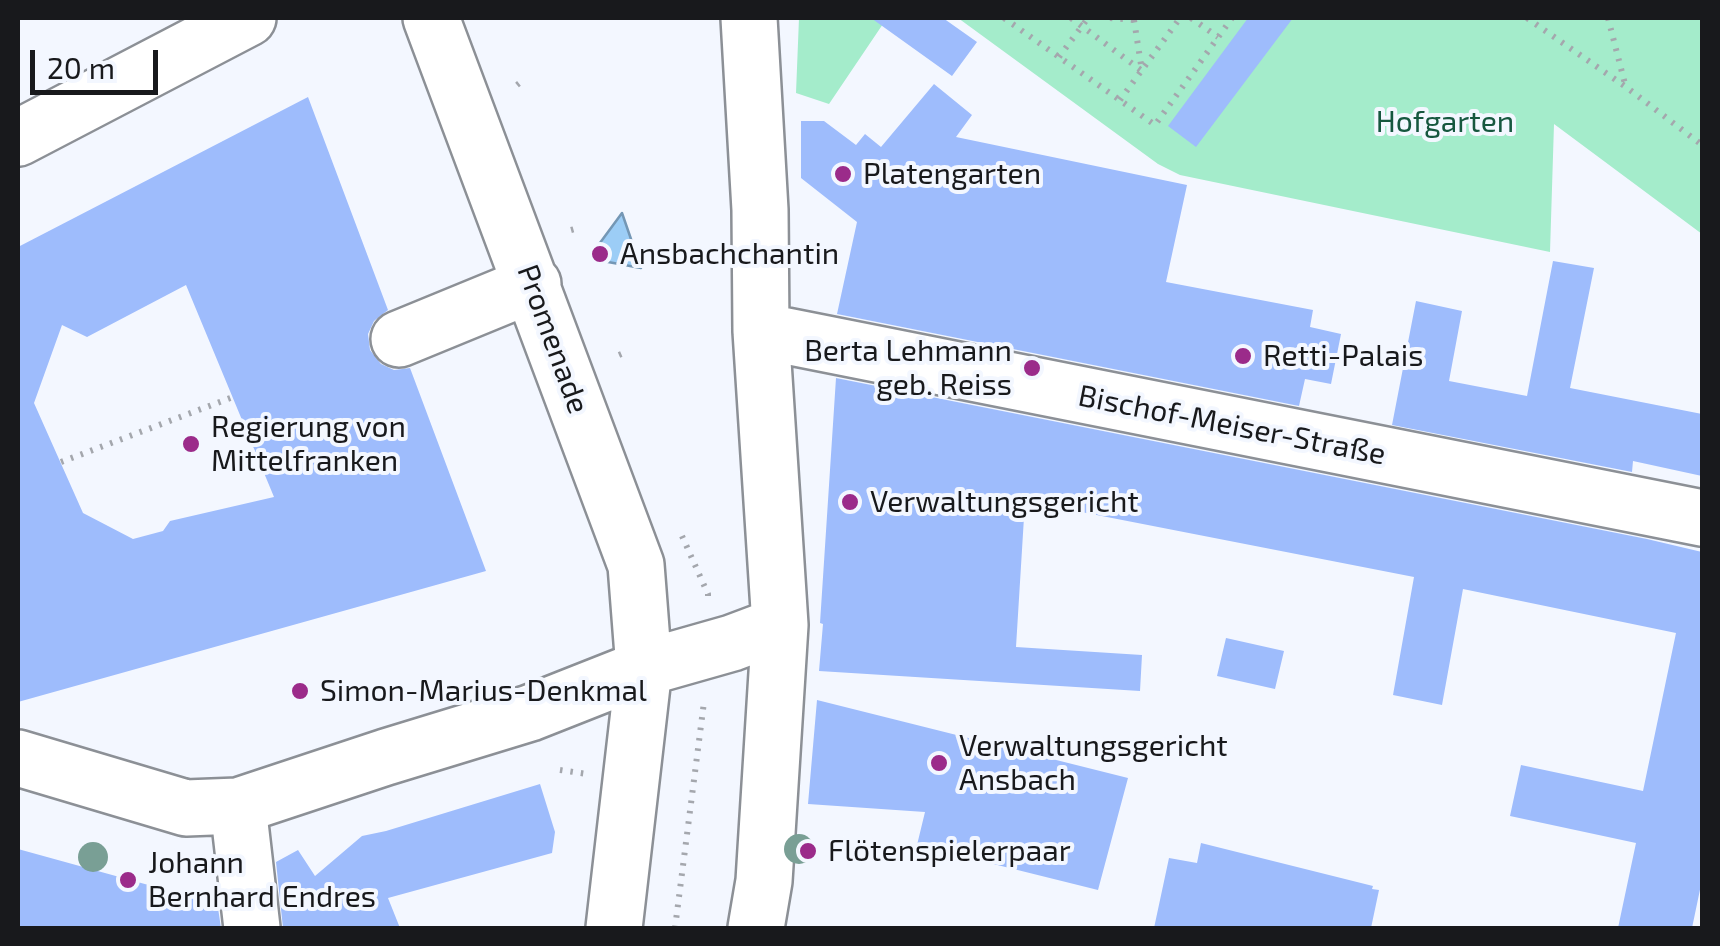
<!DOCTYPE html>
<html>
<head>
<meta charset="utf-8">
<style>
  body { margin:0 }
  #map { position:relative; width:1720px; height:946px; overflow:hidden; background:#f3f7ff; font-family:"Exo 2",sans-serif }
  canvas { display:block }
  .frame { position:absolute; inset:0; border:20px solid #18191c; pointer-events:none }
  .scale { position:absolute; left:30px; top:50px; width:128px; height:45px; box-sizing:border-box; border:5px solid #18191c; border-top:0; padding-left:12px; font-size:30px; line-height:35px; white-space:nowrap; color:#18191c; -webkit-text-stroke:8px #f3f7ff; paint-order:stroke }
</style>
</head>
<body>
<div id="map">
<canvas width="1720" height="946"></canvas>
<div class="frame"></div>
<div class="scale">20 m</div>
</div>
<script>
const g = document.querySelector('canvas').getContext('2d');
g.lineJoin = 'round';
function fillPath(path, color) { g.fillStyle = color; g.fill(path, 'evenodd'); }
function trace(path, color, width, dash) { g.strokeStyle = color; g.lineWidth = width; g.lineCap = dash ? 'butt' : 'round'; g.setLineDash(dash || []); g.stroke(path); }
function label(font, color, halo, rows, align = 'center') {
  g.font = font + ' "Exo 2",sans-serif'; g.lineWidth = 8; g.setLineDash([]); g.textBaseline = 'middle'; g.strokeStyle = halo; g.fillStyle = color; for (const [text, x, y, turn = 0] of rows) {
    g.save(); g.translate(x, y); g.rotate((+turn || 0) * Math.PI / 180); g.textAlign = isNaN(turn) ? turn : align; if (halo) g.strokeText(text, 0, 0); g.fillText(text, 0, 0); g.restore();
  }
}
const green = new Path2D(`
  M799,18H887L829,104L796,93Z
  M958,18H1702V234L1554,124L1550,252L1180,175L1158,164Z`);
const water = new Path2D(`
  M622,213L641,268L597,260L594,251Z`);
const building = new Path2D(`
  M871,18H943L977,42L952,76Z
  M1248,18H1293L1196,147L1168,126Z
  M934,84L972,115L956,137L1187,185L1166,282L1313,310L1310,327L1341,334L1331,384L1305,379L1299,406L837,314L857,222L801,178V121H824L856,145L865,134L881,147Z
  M308,97L388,310L374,321L368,334L370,350L381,364L394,370L410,368L486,571L18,702V247ZM186,285L274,497L170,521L163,531L133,539L83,513L34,403L62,325L87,337Z
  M1553,261L1594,268L1570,388L1702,414V476L1633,461L1632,472L1392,425L1416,301L1462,311L1449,381L1527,396Z
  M836,378L1647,539L1702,552V880L1692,928H1618L1636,843L1510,816L1521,765L1643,791L1676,633L1463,589L1442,705L1393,695L1414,577L1025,501L1016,647L1142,655L1140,691L819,671L823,624L820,623Z
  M1226,638L1284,651L1275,689L1217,676Z
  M817,700L1128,778L1098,890L917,845L925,812L808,804Z
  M540,784L555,832L552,853L388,898L400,928H283L276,862L298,850L315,876L362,836L386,831Z
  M1201,843L1373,886L1372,889L1379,890L1371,928H1154L1169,858L1197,863Z
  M18,849L181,894L218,908L221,928H18Z`);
const path = new Path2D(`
  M1004,18L1155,125L1232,18
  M1071,18L1142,71
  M1110,18L1134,20L1140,18
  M1191,18L1218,37
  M1527,18L1626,87L1702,145
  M1608,18L1625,84
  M1134,20L1142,71
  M1059,57L1088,18
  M517,85L522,81
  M1120,100L1180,18
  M571,230L578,228
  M619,355L626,352
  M61,462L233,397
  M682,536L708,594V600
  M560,770L587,774
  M675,928L704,702`);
const minor = new Path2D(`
  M431,18L636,565L644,668L614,928
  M18,138L248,18
  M761,331L1702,518
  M399,339L533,284
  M18,758L186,808L238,806L386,757L530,713L644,668L732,643L780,625L761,331L760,210L749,18
  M238,806L252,928
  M756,928L764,881L780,625`);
const trees = [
  [799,849],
  [93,857]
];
const markers = [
  [843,174,10,"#9b2b8a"],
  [600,254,10,"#9b2b8a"],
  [1243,356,10,"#9b2b8a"],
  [1032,368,10,"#9b2b8a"],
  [191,444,10,"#9b2b8a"],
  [850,502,10,"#9b2b8a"],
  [300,691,10,"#9b2b8a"],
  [939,763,10,"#9b2b8a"],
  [808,851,10,"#9b2b8a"],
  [128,880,10,"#9b2b8a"]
];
const parkNames = [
  ["Hofgarten",1445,122]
];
const poiNames = [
  ["Platengarten",863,174],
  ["Ansbachchantin",620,254],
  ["Berta Lehmann",1012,351,"right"],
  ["geb. Reiss",1012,385,"right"],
  ["Retti-Palais",1263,356],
  ["Regierung von",211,427],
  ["Mittelfranken",211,461],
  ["Verwaltungsgericht",870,502],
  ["Simon-Marius-Denkmal",320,691],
  ["Verwaltungsgericht",959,746],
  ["Ansbach",959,780],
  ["Flötenspielerpaar",828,851],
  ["Johann",148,863],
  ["Bernhard Endres",148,897]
];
const streetNames = [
  ["Promenade",553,339,70],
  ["Bischof-Meiser-Straße",1232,425,11]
];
fillPath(green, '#a4eccb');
fillPath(water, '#9ccdf6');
trace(water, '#7497b5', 2.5);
fillPath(building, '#9ebcfc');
trace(minor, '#8c9096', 60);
trace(path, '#a4a7ad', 6, [2.5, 8]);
trace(minor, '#fff', 55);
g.fillStyle = '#799f95';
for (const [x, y] of trees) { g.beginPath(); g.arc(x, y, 15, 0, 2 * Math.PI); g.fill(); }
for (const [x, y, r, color] of markers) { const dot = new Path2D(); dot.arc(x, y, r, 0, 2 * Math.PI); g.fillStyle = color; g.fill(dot); trace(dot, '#f3f7ff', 4); }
label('30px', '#16573f', '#f3f7ff', parkNames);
label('30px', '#18191c', '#f3f7ff', poiNames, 'left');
label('30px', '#18191c', '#f3f7ff', streetNames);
</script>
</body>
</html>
